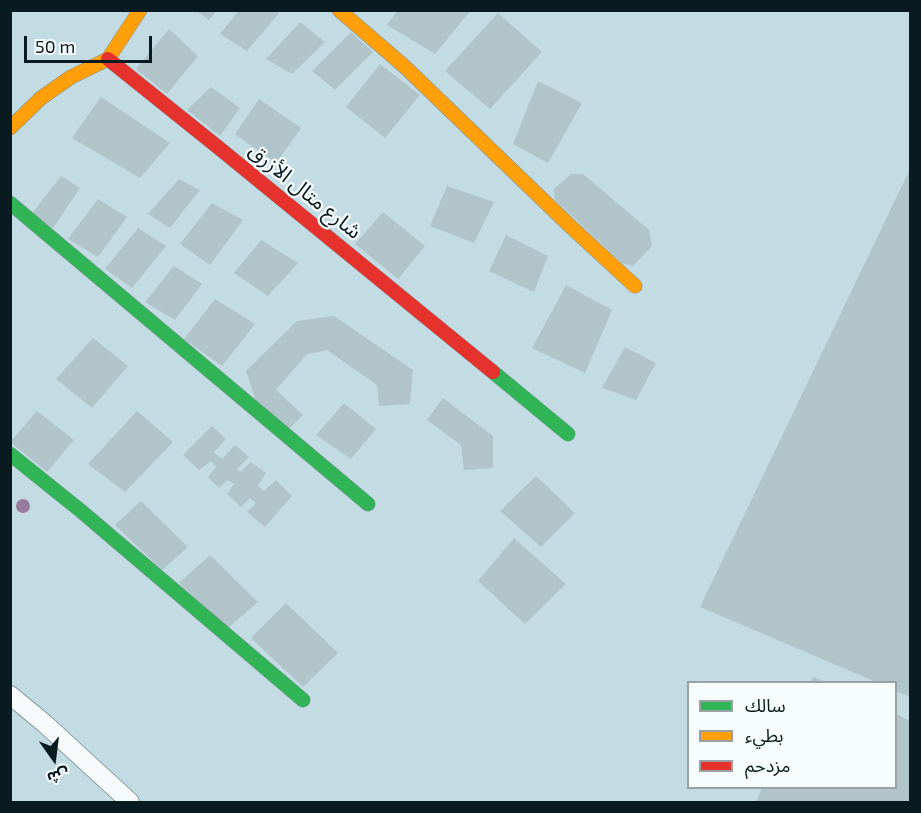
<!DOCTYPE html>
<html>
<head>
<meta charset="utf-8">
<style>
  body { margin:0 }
  #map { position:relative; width:921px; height:813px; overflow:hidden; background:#c3dce4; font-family:"Exo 2","Noto Sans Arabic",sans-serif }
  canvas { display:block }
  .frame { position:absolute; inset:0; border:12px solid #091a20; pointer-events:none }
  .legend { position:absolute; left:687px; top:681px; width:210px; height:108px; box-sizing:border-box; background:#f7fcfd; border:2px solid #98a2a5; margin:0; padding:8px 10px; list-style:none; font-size:18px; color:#091a20 }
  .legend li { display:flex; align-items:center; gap:12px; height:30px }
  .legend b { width:30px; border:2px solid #98a2a5 }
  .north { position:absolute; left:24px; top:729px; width:60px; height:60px; -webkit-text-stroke:4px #f7fcfd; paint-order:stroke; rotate:166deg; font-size:16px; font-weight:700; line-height:24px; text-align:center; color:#091a20 }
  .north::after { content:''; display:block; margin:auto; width:21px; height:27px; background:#091a20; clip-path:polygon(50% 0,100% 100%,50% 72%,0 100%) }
  .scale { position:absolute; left:24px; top:36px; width:128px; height:27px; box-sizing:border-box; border:3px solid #091a20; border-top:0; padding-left:8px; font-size:18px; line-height:21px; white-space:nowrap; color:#091a20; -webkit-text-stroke:4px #f7fcfd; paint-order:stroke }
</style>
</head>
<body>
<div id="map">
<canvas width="921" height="813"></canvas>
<div class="frame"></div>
<ul class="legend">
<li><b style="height:8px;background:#30b455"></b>سالك</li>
<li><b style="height:8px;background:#ff9f0a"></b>بطيء</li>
<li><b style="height:8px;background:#e5322d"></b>مزدحم</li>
</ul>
<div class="north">ش</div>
<div class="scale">50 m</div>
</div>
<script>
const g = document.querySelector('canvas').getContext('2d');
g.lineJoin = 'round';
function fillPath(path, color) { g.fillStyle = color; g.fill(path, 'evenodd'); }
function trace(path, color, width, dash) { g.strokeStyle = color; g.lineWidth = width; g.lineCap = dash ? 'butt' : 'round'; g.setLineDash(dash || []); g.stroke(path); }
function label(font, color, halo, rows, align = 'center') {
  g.font = font + ' "Exo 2","Noto Sans Arabic",sans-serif'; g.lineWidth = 4.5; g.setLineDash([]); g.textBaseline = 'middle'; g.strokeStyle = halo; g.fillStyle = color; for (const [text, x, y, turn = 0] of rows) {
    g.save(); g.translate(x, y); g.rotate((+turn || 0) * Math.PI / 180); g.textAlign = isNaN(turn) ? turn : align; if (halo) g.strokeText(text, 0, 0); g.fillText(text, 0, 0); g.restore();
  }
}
const building = new Path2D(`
  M195,10H217L209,20Z
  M239,10H275L279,13L247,51L220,34Z
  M398,10H471L435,54L387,25Z
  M498,13L542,52L490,109L445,71Z
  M300,22L325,42L292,74L266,59Z
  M169,29L198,56L167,94L136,69Z
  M351,32L373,52L335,90L312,71Z
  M380,64L420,95L385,138L346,107Z
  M538,81L582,103L548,163L513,144Z
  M211,87L240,108L220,136L187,110Z
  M101,97L170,143L140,178L72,138Z
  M259,99L301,128L276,163L235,134Z
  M910,169V697L896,691V682H876L700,607Z
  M571,174H583L649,230L652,246L633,266L622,263L555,200L554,189Z
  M61,176L80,188L53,228L31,215Z
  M179,179L200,190L170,228L148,214Z
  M447,186L494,202L474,243L430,226Z
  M98,199L127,217L98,257L68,239Z
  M212,203L243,220L210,265L180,244Z
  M383,212L425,246L398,279L355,244Z
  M138,228L166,246L132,288L105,269Z
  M506,235L548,256L534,292L489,271Z
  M261,240L298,263L268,296L234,273Z
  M174,266L202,284L175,320L145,302Z
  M566,285L612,310L585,373L532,348Z
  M215,299L255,324L222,366L184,339Z
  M334,316L413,370L410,404L379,406L377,385L327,350L307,354L276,390L303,415L288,430L256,402L246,371L297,321Z
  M93,338L128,366L92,408L56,379Z
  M625,347L656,363L636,400L602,388Z
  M443,398L493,436V468L464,470L461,445L427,420Z
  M344,403L376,429L351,459L316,435Z
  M37,411L74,440L47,472L10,442Z
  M137,411L173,442L125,492L88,464Z
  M212,426L226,439L214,452L222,459L235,445L249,457L237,469L240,472L251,462L266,473L258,486L264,491L276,480L292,496L265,527L247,512L256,503L250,498L241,507L227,494L234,484L228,480L219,488L208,477L216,467L211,461L199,470L183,455Z
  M536,476L575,513L541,547L500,511Z
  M141,501L188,547L162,570L115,525Z
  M514,538L566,584L525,624L478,581Z
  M210,555L258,602L228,628L179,583Z
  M286,603L338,653L303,687L251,638Z
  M813,677L826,682H810Z
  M896,714L910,721V802H756L762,788H896Z`);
const street = new Path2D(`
  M10,695L44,723L130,802`);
const fast = new Path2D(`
  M10,203L368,504
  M493,372L568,434
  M10,454L81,511L303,700`);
const slow = new Path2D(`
  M339,10L404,66L570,226L635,286
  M10,128L41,98L71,77L108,59L140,10`);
const jam = new Path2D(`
  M108,59L219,148L493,372`);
const trees = [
  [23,506]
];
const streetNames = [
  ["شارع متال الأزرق",305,191,39]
];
fillPath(building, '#b0c4ca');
trace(street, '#809399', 20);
trace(fast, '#809399', 15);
trace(slow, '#809399', 15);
trace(jam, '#809399', 15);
trace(street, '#f6fafb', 18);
trace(fast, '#30b455', 14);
trace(slow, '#ff9f0a', 14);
trace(jam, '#e5322d', 14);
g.fillStyle = '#977b9a';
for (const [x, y] of trees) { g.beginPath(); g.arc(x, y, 7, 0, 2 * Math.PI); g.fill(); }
label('21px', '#091a20', '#f7fcfd', streetNames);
</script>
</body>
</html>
